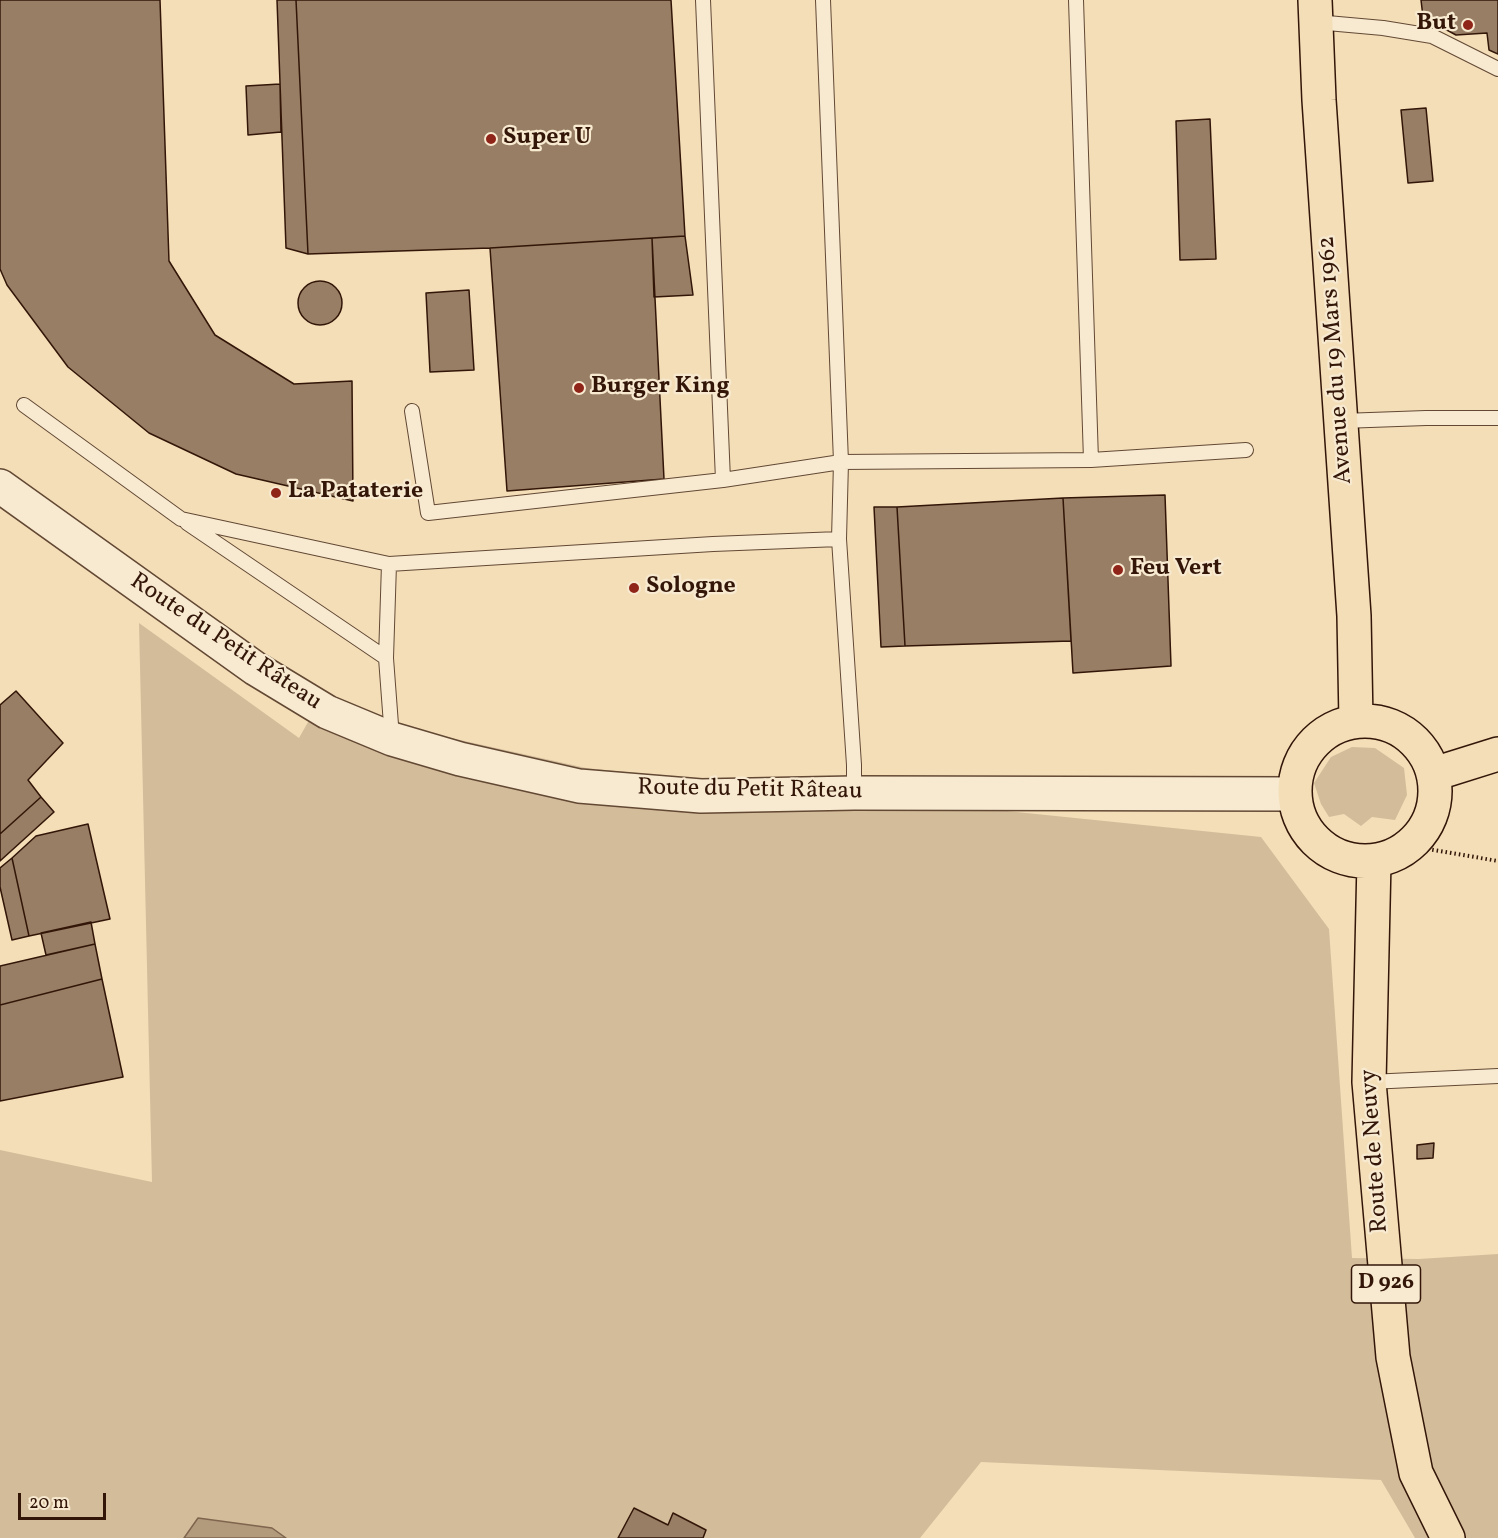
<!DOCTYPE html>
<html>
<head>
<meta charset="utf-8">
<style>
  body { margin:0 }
  #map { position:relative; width:1498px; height:1538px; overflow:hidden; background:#f3deb8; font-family:Vollkorn,serif }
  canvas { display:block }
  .scale { position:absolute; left:18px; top:1493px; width:88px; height:27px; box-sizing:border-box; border:3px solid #331608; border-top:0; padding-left:8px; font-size:18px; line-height:21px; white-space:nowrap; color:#331608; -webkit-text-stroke:4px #f7ead1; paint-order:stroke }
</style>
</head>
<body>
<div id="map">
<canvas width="1498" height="1538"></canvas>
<div class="scale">20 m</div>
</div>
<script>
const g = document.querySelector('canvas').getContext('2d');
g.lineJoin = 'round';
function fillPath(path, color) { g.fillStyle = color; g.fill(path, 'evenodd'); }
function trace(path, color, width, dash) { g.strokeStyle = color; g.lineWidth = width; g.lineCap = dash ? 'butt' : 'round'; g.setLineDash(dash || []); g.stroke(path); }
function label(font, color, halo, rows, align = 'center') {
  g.font = font + ' Vollkorn,serif'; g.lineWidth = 4.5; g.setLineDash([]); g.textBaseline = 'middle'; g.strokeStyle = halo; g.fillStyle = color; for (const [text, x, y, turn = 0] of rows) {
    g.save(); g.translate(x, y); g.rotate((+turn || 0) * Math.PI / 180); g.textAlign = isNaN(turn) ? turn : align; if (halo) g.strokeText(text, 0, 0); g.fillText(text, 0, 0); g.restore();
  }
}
const green = new Path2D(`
  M139,623L299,738L316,708L586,768L1261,837L1329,929L1352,1258L1419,1259L1498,1254V1538H1415L1381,1480L981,1462L920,1538H0V1150L152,1182Z
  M1352,747L1375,748L1404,768L1407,795L1395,820L1372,817L1361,826L1344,814L1329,817L1321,804L1314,783L1331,757Z`);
const water = new Path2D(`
  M198,1518L272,1528L286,1538H184Z`);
const building = new Path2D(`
  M0,0H160L169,261L215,335L294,384L352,381L353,501L236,474L149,433L68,367L7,285L0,269Z
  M277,0H296L308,254L286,248Z
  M296,0H671L685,236L490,248L308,254Z
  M1421,0H1498V54L1489,50L1487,33L1456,35L1423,17Z
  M280,84L281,132L248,135L246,86Z
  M1426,108L1433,181L1408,183L1401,110Z
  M1210,119L1216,259L1180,260L1176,121Z
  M685,236L693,295L654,297L652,238Z
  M652,238L664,479L507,491L490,248Z
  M298 303a22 22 0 1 1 44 0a22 22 0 1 1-44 0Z
  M469,290L474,370L430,372L426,293Z
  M1165,495L1171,666L1073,673L1063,498Z
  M1063,498L1071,641L905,646L897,507Z
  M874,507H897L905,646L881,647Z
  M16,691L63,743L28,780L41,797L0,834V705Z
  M41,797L54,812L0,861V834Z
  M88,824L110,919L29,936L12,858L36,836Z
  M12,858L29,936L12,940L0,887V868Z
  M91,922L95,944L46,955L41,933Z
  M95,944L102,979L0,1005V966Z
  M102,979L123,1077L0,1101V1005Z
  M1434,1143L1433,1158L1417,1159V1145Z
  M634,1508L668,1525L673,1513L706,1530L703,1538H618Z`);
const path = new Path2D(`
  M1410,846L1498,861`);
const service = new Path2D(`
  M703,0L723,480
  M823,0L841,462L839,539L854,765V793
  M1076,0L1091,460
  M1316,22L1383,28L1432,36L1498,69
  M24,405L181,519L389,564L713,544L839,539
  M412,411L428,513L723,480L841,462L1091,460L1246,450
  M1342,421L1426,418H1498
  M187,523L386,658
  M389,564L386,658L392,738
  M1369,1082L1498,1076`);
const tertiary = new Path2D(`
  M0,486L256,669L327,712L392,739L460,759L579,786L701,796L854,793L1294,794`);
const primary = new Path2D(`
  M1315,0L1319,100L1354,616L1356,721
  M1295 791a70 70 0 1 1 140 0a70 70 0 1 1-140 0Z
  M1434,774L1498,754
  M1374,861L1369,1082L1393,1357L1416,1473L1448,1538`);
const markers = [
  [1468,25,6,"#8f2418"],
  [491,139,6,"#8f2418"],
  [579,388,6,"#8f2418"],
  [276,493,6,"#8f2418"],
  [1118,570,6,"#8f2418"],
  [634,588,6,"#8f2418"]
];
const shields = [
  [1386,1284,69]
];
const shieldNames = [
  ["D 926",1386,1284]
];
const poiNames = [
  ["But",1456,25,"right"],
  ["Super U",503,139],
  ["Burger King",591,388],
  ["La Pataterie",288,493],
  ["Feu Vert",1130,570],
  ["Sologne",646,588]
];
const streetNames = [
  ["Avenue du 19 Mars 1962",1337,360,-94],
  ["Route du Petit Râteau",225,643,34],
  ["Route du Petit Râteau",750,791,1],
  ["Route de Neuvy",1376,1151,-94]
];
fillPath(green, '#d2bc9a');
fillPath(water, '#b29a7c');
trace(water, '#7f654e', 1.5);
fillPath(building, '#977e64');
trace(building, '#331608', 1.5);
trace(service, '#634834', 16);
trace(tertiary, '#634834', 36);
trace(primary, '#331608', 36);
trace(path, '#331608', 4, [1.5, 3]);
trace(service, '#f7ead1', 14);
trace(tertiary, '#f7ead1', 33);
trace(primary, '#f3deb8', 33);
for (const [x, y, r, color] of markers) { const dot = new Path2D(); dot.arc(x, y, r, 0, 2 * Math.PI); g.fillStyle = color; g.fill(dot); trace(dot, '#f7ead1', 2); }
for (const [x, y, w] of shields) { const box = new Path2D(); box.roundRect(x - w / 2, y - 19, w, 38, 4.5); g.fillStyle = '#f7ead1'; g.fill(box); trace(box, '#331608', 1.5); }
label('bold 22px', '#331608', null, shieldNames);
label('bold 24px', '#331608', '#f7ead1', poiNames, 'left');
label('24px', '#331608', '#f7ead1', streetNames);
</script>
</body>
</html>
